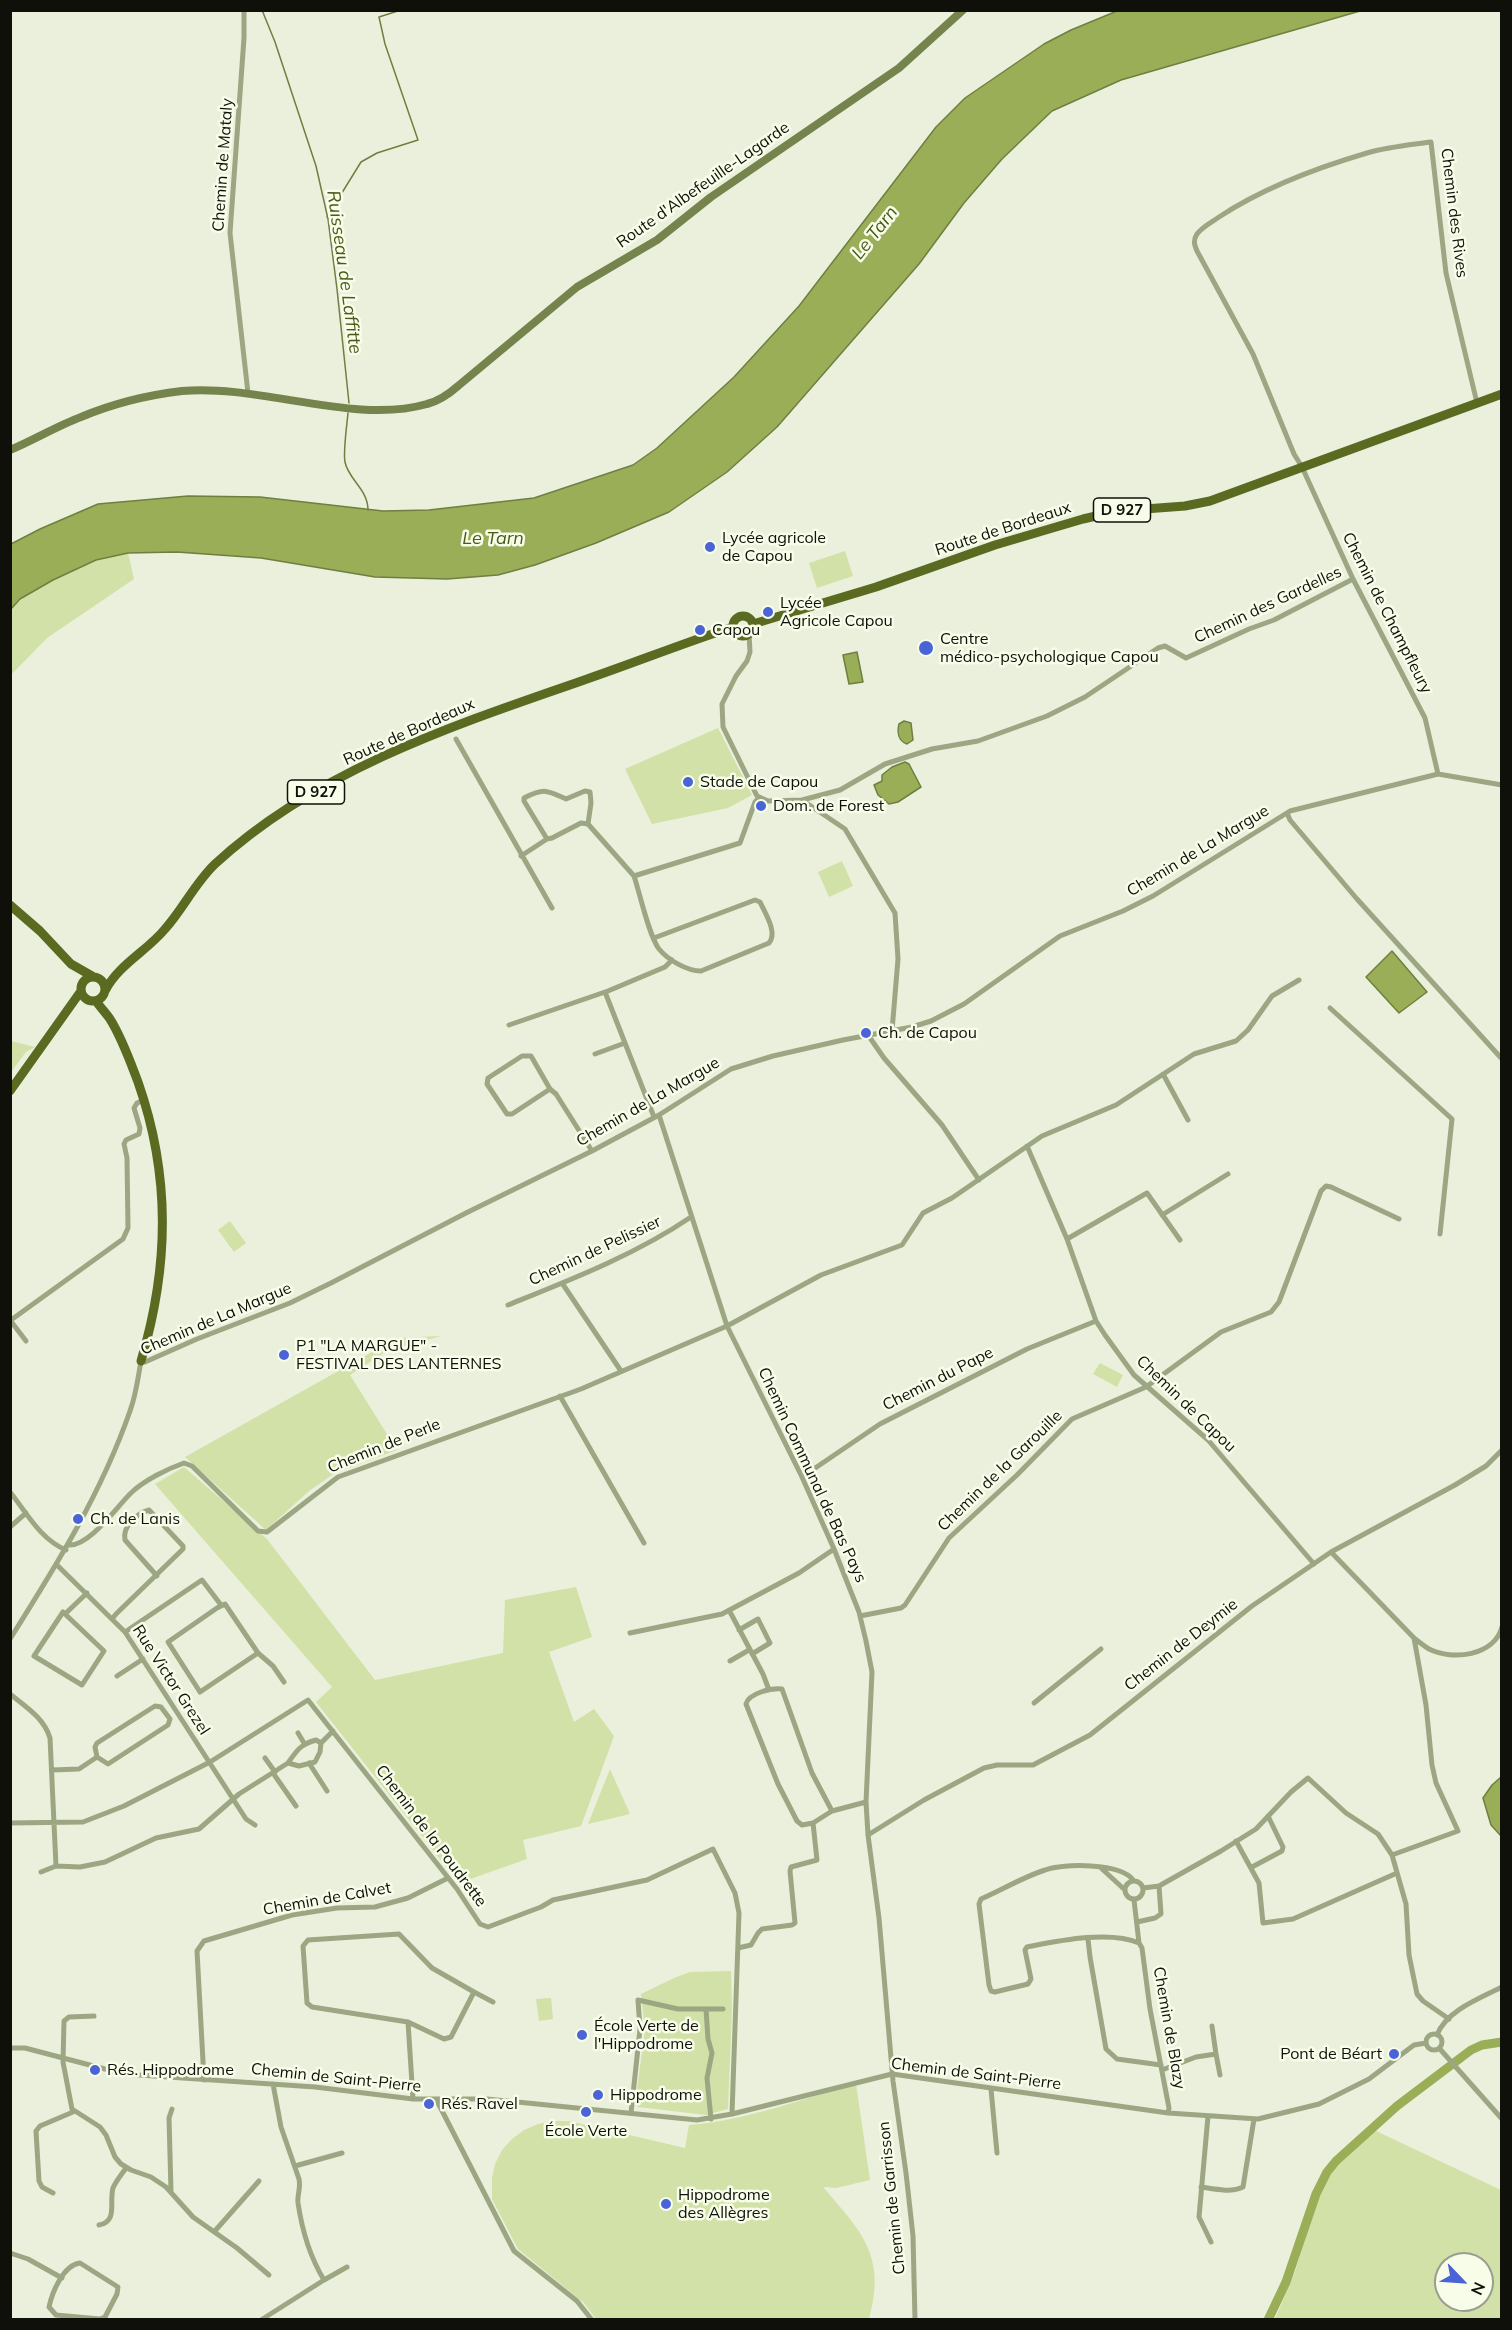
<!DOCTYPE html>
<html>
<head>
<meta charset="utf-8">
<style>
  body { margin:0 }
  #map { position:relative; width:1512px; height:2330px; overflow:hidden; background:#eaf0dc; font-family:Mulish,sans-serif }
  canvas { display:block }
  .frame { position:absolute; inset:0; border:12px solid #0e1009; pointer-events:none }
  .north { position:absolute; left:1434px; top:2252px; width:60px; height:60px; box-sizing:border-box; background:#f7fde9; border:2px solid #9a9e8f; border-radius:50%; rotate:115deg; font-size:16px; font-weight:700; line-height:24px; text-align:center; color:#0e1009 }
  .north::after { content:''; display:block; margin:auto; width:21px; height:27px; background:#4a63d7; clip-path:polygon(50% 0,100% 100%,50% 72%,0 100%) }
</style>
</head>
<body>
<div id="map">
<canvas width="1512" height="2330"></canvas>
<div class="frame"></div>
<div class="north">N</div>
</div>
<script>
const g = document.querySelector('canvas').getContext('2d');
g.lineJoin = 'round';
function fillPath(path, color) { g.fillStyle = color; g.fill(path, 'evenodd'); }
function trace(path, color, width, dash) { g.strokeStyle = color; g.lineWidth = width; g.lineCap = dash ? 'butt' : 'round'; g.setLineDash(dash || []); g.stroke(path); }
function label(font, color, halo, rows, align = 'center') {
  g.font = font + ' Mulish,sans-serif'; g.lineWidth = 5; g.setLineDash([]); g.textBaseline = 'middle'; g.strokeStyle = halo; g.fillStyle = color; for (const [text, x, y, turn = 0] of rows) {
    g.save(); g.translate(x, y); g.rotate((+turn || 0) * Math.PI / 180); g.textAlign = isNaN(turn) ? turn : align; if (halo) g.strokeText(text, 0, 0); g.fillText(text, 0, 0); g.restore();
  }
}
const green = new Path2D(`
  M845,551L853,576L817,588L809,563Z
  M128,553L134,579L47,638L11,675V609C30,589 69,569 96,560C106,556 118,555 128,553Z
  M718,728L752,795L728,808L652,824L625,769Z
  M842,861L853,886L829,897L818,872Z
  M11,1041L35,1047L26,1052L11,1072Z
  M230,1221L246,1243L234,1252L218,1230Z
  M441,1336L387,1351L350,1375L397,1450L335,1473L309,1491L266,1530L185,1457L397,1338Z
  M1100,1363L1123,1375L1117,1387L1093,1374Z
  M184,1467L267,1539L375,1680L503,1653L505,1600L576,1587L592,1637L549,1652L574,1722L594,1709L614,1736L581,1826L523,1840L527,1859L459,1883L316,1702L332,1687L155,1484Z
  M610,1769L630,1814L588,1824Z
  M731,1971L732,2010L728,2109L706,2115L638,2107L635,2104L645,2030L641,1994L674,1978L690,1972Z
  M551,1998L553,2019L539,2021L536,1999Z
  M856,2084L870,2180L836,2188L823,2187C861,2231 887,2256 869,2319H596L584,2303L518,2249L492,2199V2178L495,2164L502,2150L512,2139L524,2130L538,2124L553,2121H569L685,2148L689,2125C744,2121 802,2099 856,2084Z
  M1374,2130L1501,2190V2319H1275L1295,2272L1317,2200L1333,2169ZM1446,2264H1482V2300H1446Z`);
const water = new Path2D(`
  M1117,11H1360L1121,80L1052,111L1002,159L964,203L919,264L777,427L727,472L669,512L596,543L535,565L498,575L447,579L375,577L261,558L177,552L128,553L96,560L53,580L20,599L11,609V544L40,529L98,504L188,496L260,497L383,511L429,510L534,498L633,465L657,448L734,377L799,306L936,127L965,98L1044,44L1071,30Z
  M857,652L863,682L849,684L843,655Z
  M904,721L911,723L913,740L907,744C898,741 897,732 899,724Z
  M905,762L909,764L921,787L898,802L889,804L878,795L874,785L882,781V775L892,767Z
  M1392,951L1427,992L1399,1013L1366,977Z
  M1501,1777V1836L1491,1825L1483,1798L1492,1785Z`);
const stream = new Path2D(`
  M262,10L275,42L316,166L328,219L337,289L349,403
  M327,217L361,162L377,153L418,140L385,44L379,17L401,10
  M348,413C347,424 343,452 345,462C348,479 368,489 368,510`);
const river = new Path2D(`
  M1268,2320L1286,2282L1316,2194L1327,2172L1336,2161L1397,2106L1471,2050L1482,2045L1502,2042`);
const street = new Path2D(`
  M244,10V38L230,233L248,393
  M749,634L750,652L747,661L736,676L722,704L723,727L757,796L768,801L802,800L845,829L895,913L898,959L892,1031
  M456,739L552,908
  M1438,774L1425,718L1353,579L1302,467L1294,454L1253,354L1197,251C1194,244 1193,240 1197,234C1202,227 1212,222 1219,217C1263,188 1316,168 1367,153C1388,147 1410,145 1431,142L1446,273L1477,403
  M802,800L840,790L885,764L932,749L978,741L1047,716L1085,697L1158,648L1165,646L1186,658L1249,629L1274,620L1353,579
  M1287,813L1290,820L1357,899L1502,1059
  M547,839L524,801V798C544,788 546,790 566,799L585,791L590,792L591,803L588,824
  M521,856L547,839L552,838L581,823L588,824L634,876L740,843L755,802L759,798
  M634,876C640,894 649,936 659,949C668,960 687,971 701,971L769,943C778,933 765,913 760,902L755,900L654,938
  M605,992L654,1117
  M1330,1008L1452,1119L1440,1234
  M509,1025L608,991L665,967L672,960
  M868,1035L884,1058L942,1125L979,1180
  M595,1054L625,1043
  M1163,1074L1188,1120
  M550,1089L512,1114H507L487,1084L488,1078L522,1056H531L550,1089L556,1094L592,1151
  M659,1115L727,1326L802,1477L834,1549L859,1612L866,1641L872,1672L866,1802L868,1835L879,1918L893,2081L906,2173L913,2236L915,2320
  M1027,1146L1067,1239L1096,1321L1105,1335L1134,1375L1208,1440L1314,1564
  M1162,1215L1228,1174
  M1067,1239L1147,1193L1180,1240
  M562,1283L621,1371
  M508,1305C570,1280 635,1255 691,1217
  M10,1320L26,1341
  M11,1320L123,1239L128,1228L127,1158L124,1144L126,1140L139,1134L140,1128L134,1108L137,1103L144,1100
  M560,1396L644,1543
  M802,1477L880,1424L1027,1349L1096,1321
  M10,1492C27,1513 40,1539 66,1550
  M10,1527L26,1513
  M69,1545C90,1546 117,1506 132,1492C145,1480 167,1469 184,1463L192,1466L254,1527L258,1531L267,1532L338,1477L581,1389L727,1326L821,1275L902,1245L923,1213L952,1198L1042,1136L1116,1105L1194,1054L1236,1041L1248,1030L1272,996L1299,980
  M1331,1552L1414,1638L1426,1705L1432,1765L1436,1783L1458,1831L1392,1855L1406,1904L1409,1955L1417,1994L1423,2001L1449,2019
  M57,1565L125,1632L246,1819L255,1825
  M225,1604L258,1653L200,1692L168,1642L217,1608Z
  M729,1610L763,1674L769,1690
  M65,1614L104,1651L82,1685L34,1656L63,1612L65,1614L87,1593
  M860,1616L901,1608L905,1605L949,1538L1017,1475L1072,1419L1146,1387L1221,1332L1271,1312L1279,1302L1321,1191L1326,1186L1331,1187L1399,1219
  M112,1619L116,1614L183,1549V1546L149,1510C136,1514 122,1527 125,1540L157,1576
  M739,1630L758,1619L770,1643L752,1654
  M125,1632L202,1580L221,1605
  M630,1633L722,1614L799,1573L834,1549
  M1414,1638C1419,1642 1424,1646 1429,1649C1453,1661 1494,1656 1502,1627
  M10,1639C56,1566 102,1492 130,1411C136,1395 138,1378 141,1361L145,1362L197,1339L290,1303L331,1283L466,1213L592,1151L659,1115L731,1069L773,1056L843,1040L912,1027L931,1021L964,1004L1060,936L1123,911L1153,896L1290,811L1438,774L1502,785
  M258,1653L273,1666L284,1682
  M730,1661L749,1650
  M117,1676L143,1659
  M10,1694C26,1707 44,1718 50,1738L56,1866
  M1034,1703L1101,1649
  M155,1706L161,1707L170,1719L168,1725L108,1764L97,1757L95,1747L97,1743Z
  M298,1733L304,1743
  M265,1758L275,1772
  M288,1763C297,1750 301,1744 316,1740L321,1743
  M309,1763L327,1791
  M52,1770L79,1769L97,1757
  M273,1773L296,1806
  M832,1811L812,1773L782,1689C771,1688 749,1693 746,1704L778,1784L797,1821L802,1825L813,1823L832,1811L866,1802
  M10,1823L83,1822L124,1806L210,1762L308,1700L457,1889L480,1924L488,1927L541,1907L553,1900L647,1880L713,1849L735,1893L739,1913L732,2114
  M868,1835L924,1800L984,1768L997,1765H1033L1090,1735L1252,1606L1331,1552L1455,1485L1486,1466L1502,1450
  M1236,1841L1259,1883L1263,1923L1293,1919L1397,1873
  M1252,1867L1282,1851L1283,1847L1268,1816
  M1101,1868L1125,1890
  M41,1872L56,1866L80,1867L105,1862L156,1838L199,1829L239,1794L288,1763L299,1766L315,1762L320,1752L321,1743L333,1731
  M1133,1880C1121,1863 1063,1863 1045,1870C1023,1877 1002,1890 981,1899L979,1904L989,1985L991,1991L995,1992L1028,1984L1031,1979L1025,1950L1027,1947C1058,1941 1109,1930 1139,1943L1142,1948L1150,2009L1169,2108L1168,2113
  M1125 1890a9 9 0 1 1 18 0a9 9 0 1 1-18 0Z
  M1143,1888L1159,1886L1221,1851L1256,1829L1291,1792L1308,1778L1346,1813L1378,1834L1392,1855
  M1134,1900L1139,1943
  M1137,1922L1155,1918L1161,1914L1159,1886
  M1088,1939L1090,1957L1106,2049L1117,2059L1161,2065
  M738,1948L751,1945L758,1933L762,1929L792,1925L795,1923L790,1871L791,1867L817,1860L813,1823
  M474,1992L493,2002
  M706,2009L708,2039L712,2053L707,2078L711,2119
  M94,2016L69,2017L64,2021L63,2062L72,2109L100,2127L106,2135L115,2157L121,2164L131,2170L151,2177L166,2187L193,2217L237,2248L269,2275
  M408,2022L312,2007L307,2003L303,1946L308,1940L399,1934L432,1968L474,1992L451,2037L444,2039L408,2022L413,2099
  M1426 2042a8 8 0 1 1 16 0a8 8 0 1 1-16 0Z
  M1437,2035C1446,2011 1480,1998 1502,1987
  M10,2048H25L124,2074L315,2087L413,2099H487L697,2120L732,2114L892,2074L1168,2113L1258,2119L1319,2104L1369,2079L1414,2045L1426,2043
  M1439,2048L1502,2119
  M1216,2054L1220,2075
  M1162,2070L1196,2057L1216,2054L1212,2026
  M204,2080L197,1951L204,1941L292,1915L337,1908L375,1907L408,1898L448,1878
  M991,2089L997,2153
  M437,2101L514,2251L577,2301L592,2320
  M631,2113L640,2029L638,2000L678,2009H723
  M1208,2116L1199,2217L1211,2242
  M295,2166L342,2153
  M1201,2187C1214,2189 1231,2193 1243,2187L1254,2119
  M171,2191L169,2118L172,2109
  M53,2193L42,2187L39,2181L36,2131L40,2126L73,2112
  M99,2225C118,2222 109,2202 113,2188C116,2181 122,2174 126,2168
  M214,2232L259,2181
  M10,2253L28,2259L62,2278
  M80,2263L118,2287L117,2294L105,2317L100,2319L56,2315L49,2307C52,2293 63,2265 80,2263Z
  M324,2280L347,2267
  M261,2320L324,2280C310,2257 302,2230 298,2203C297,2195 301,2188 299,2179L281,2127L273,2084`);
const secondary = new Path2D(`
  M10,450C34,440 57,426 81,417C112,404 148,395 182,391C260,384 354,425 427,404C439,401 449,394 458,386L577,287L657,240L711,197L899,68L963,10`);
const primary = new Path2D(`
  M733 626a10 10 0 1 1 20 0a10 10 0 1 1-20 0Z
  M753,624L876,587L995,545L1083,519L1118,511L1185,506L1210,501L1502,394
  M10,905L40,931L71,964L92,976
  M81 989a12 12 0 1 1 24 0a12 12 0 1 1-24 0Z
  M105,991C118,965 147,951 165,929C183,909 195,883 215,864C318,769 457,724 587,679C636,662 684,643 733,627
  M96,1001C100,1007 106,1013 110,1019C122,1038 130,1061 138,1082C171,1176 169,1267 141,1361
  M10,1091L81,991`);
const markers = [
  [710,547,6,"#4a63d7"],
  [768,612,6,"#4a63d7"],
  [700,630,6,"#4a63d7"],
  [926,648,8,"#4a63d7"],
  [688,782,6,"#4a63d7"],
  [761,806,6,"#4a63d7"],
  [866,1033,6,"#4a63d7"],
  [284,1355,6,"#4a63d7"],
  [78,1519,6,"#4a63d7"],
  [582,2035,6,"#4a63d7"],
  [1394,2054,6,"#4a63d7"],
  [95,2070,6,"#4a63d7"],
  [598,2095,6,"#4a63d7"],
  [429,2104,6,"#4a63d7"],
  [586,2112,6,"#4a63d7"],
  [666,2204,6,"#4a63d7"]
];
const shields = [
  [1122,510,57],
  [316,792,57]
];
const shieldNames = [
  ["D 927",1122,510],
  ["D 927",316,792]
];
const streetNames = [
  ["Chemin de Mataly",223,165,-86],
  ["Route d'Albefeuille-Lagarde",703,185,-35],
  ["Chemin des Rives",1454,213,83],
  ["Route de Bordeaux",1003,529,-18],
  ["Chemin des Gardelles",1268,605,-25],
  ["Chemin de Champfleury",1387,613,63],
  ["Route de Bordeaux",409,732,-24],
  ["Chemin de La Margue",1198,851,-31],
  ["Chemin de La Margue",648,1102,-30],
  ["Chemin de Pelissier",595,1251,-25],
  ["Chemin de La Margue",216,1319,-23],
  ["Chemin du Pape",938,1379,-27],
  ["Chemin de Capou",1186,1404,44],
  ["Chemin de Perle",384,1446,-22],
  ["Chemin de la Garouille",1000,1471,-44],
  ["Chemin Communal de Bas Pays",812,1475,65],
  ["Chemin de Deymie",1181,1645,-38],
  ["Rue Victor Grezel",171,1680,57],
  ["Chemin de la Poudrette",431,1836,53],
  ["Chemin de Calvet",327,1899,-10],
  ["Chemin de Blazy",1169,2028,80],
  ["Chemin de Saint-Pierre",976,2074,7],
  ["Chemin de Saint-Pierre",336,2078,6],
  ["Chemin de Garrisson",892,2198,-96]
];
const poiNames = [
  ["Lycée agricole",722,538],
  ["de Capou",722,556],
  ["Lycée",780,603],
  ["Agricole Capou",780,621],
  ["Capou",712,630],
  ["Centre",940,639],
  ["médico-psychologique Capou",940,657],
  ["Stade de Capou",700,782],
  ["Dom. de Forest",773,806],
  ["Ch. de Capou",878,1033],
  ["P1 \"LA MARGUE\" -",296,1346],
  ["FESTIVAL DES LANTERNES",296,1364],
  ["Ch. de Lanis",90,1519],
  ["École Verte de",594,2026],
  ["l'Hippodrome",594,2044],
  ["Pont de Béart",1382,2054,"right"],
  ["Rés. Hippodrome",107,2070],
  ["Hippodrome",610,2095],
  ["Rés. Ravel",441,2104],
  ["École Verte",586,2131,"center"],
  ["Hippodrome",678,2195],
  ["des Allègres",678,2213]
];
const waterNames = [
  ["Le Tarn",875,233,-52],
  ["Ruisseau de Laffitte",344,272,82],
  ["Le Tarn",493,539]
];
fillPath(green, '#d1e1a7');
fillPath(water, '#99ae57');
trace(water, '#6f7f40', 1.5);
trace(stream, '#6f7f40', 1.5);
trace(river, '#99ae57', 9);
trace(street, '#9ca682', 5);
trace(secondary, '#75834c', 8);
trace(primary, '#5a6a21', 9);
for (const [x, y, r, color] of markers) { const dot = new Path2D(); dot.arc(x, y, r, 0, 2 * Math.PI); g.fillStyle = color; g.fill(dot); trace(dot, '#f7fde9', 2); }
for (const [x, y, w] of shields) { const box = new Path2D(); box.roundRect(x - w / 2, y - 12, w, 24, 4.5); g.fillStyle = '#f7fde9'; g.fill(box); trace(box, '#0e1009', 1.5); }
label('bold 15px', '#0e1009', null, shieldNames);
label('16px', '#0e1009', '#f7fde9', streetNames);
label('16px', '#0e1009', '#f7fde9', poiNames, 'left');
label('italic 18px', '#4b591a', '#f7fde9', waterNames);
</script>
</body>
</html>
